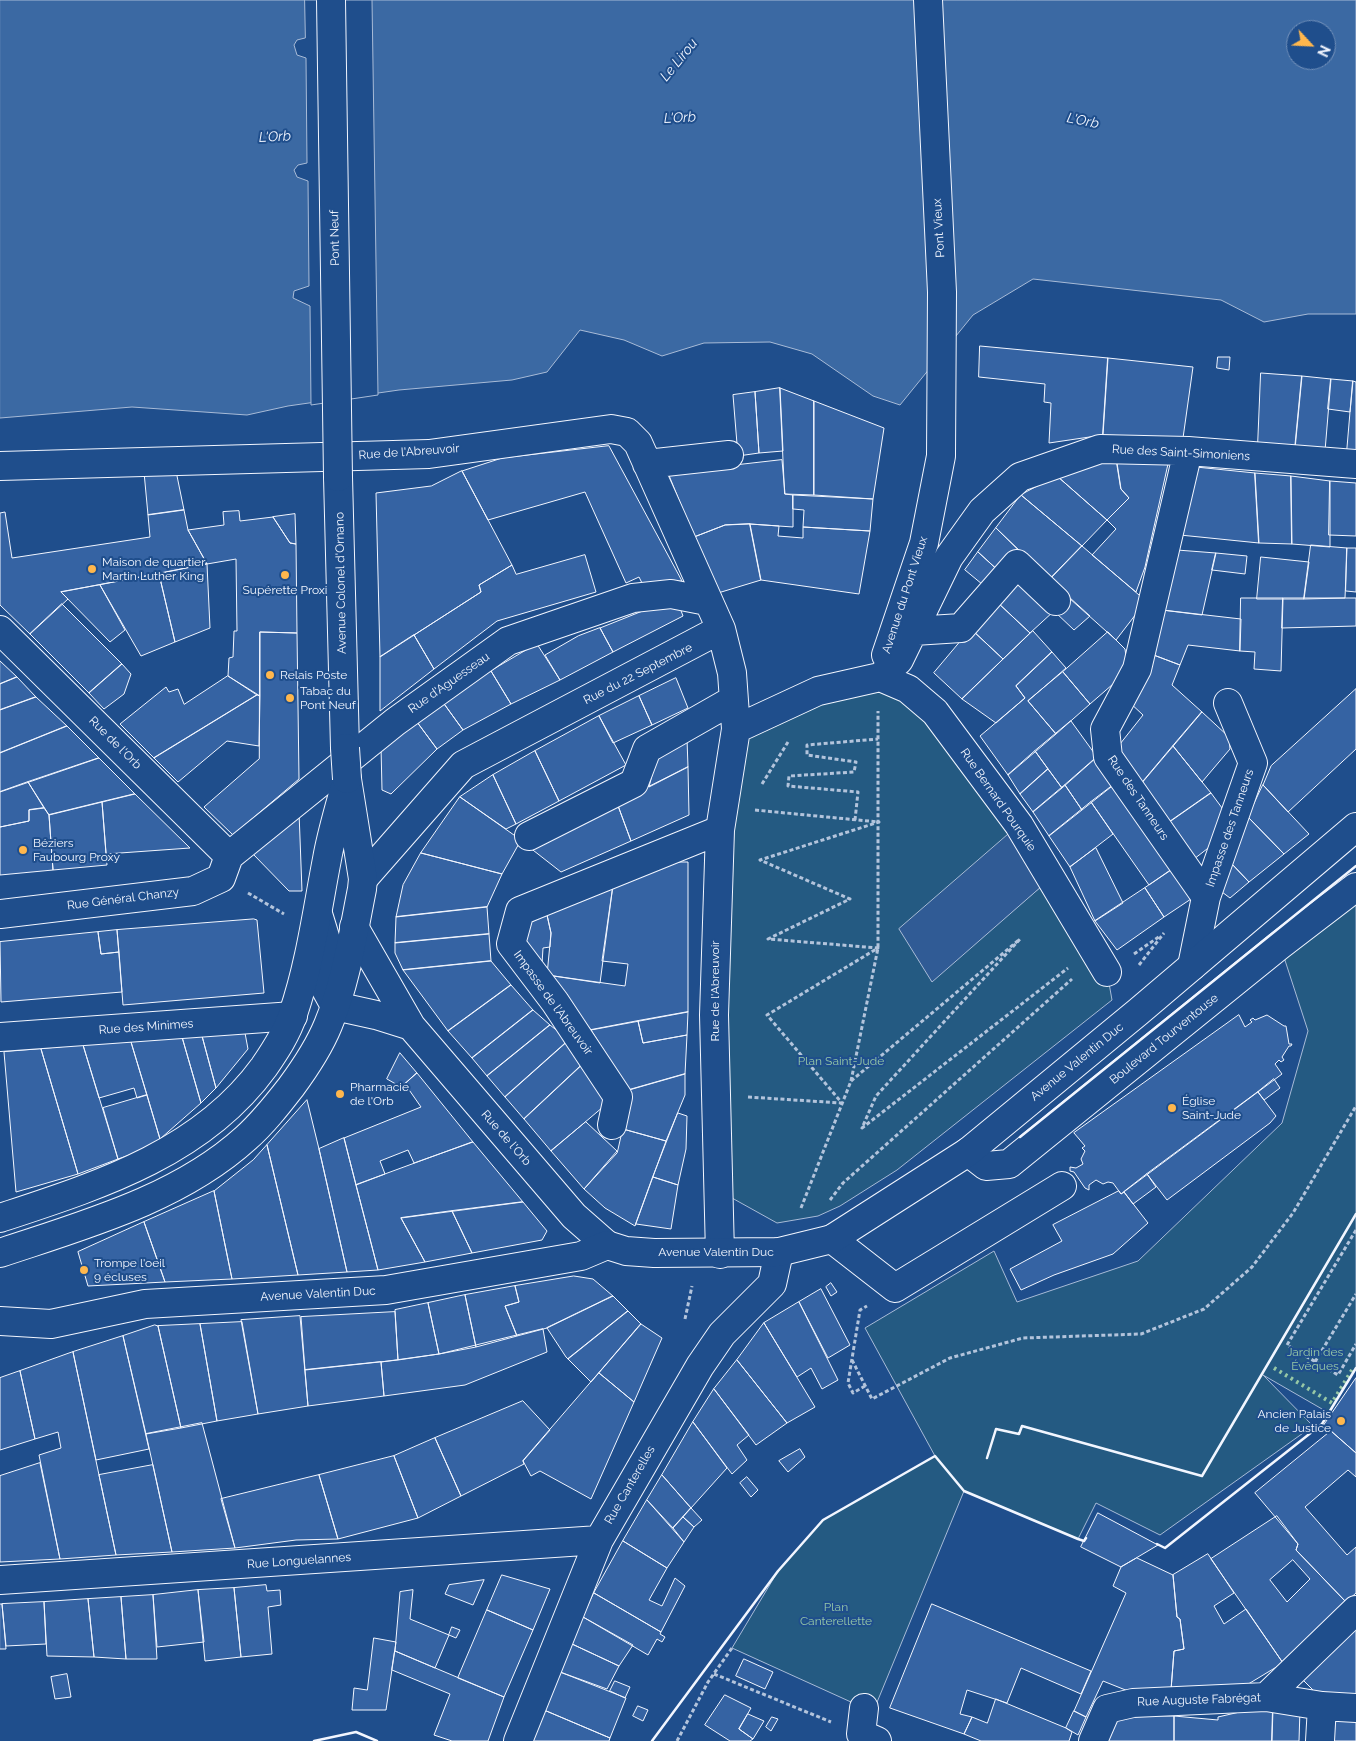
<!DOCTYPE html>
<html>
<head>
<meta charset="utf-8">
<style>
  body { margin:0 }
  #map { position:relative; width:1356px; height:1741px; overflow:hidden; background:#1f4e8c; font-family:Raleway,sans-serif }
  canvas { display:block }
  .north { position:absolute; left:1286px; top:20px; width:50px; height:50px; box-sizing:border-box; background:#1f4e8c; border:1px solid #7391ba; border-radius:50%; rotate:115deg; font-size:14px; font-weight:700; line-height:20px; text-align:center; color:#f2f6ff }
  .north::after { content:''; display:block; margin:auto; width:18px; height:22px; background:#ffb74d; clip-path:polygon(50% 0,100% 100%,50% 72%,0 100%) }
</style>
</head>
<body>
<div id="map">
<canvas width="1356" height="1741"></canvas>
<div class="north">N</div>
</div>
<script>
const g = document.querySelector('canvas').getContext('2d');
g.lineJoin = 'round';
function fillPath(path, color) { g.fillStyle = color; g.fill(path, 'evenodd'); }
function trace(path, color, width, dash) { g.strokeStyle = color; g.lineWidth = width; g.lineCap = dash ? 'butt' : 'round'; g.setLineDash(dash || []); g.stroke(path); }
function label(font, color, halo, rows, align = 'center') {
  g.font = font + ' Raleway,sans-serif'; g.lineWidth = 4; g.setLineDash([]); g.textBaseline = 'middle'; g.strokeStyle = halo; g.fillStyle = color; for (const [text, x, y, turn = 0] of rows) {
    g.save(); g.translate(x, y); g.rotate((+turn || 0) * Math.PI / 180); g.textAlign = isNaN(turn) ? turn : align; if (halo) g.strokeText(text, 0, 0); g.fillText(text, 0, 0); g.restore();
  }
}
const green = new Path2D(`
  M880,677L908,689L1019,825L931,981L1050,879L1107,972L1112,1000L897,1170L840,1206L818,1216L777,1223L732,1198L717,881L736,729Z
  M1356,887V1368L1329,1413L1263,1375L1313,1426L1160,1535L1096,1503L1078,1539L964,1491L873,1712L732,1648L778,1571L823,1520L935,1456L865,1328L994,1251L1017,1302L1138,1261L1282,1123L1308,1031L1280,945Z`);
const parking = new Path2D(`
  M1019,825L1050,879L932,982L899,929Z`);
const water = new Path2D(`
  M0,0H1356V314H1308L1264,322L1221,300L1033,279L973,315L900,405L873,396L812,354L770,342L704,343L662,356L624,340L580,330L547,372L512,380L399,390L288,406L247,415L132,407L0,418ZM1296,30H1326V60H1296Z`);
const pier = new Path2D(`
  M305,0H372L378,395L311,405L310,306L293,298L294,291L309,286L308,181L297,177L294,170L298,165L307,163L306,58L297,55L294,45L297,40L305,38Z`);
const building = new Path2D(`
  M980,346L1108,358L1103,435L1049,443L1051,403L1044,402L1045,384L979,377Z
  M1218,357H1230L1229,370L1217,368Z
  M1108,358L1193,367L1183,438L1103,435Z
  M1261,373L1302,376L1295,449L1258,445Z
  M1302,376L1331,379L1325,451L1295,449Z
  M1331,379L1353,381L1350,412L1328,409Z
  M1353,381L1356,382V453L1347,452Z
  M780,388L783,451L759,453L755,392Z
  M780,388L814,401V495L785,494Z
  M755,392L759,453L738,456L733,395Z
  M814,401L884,428L873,499L814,495Z
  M609,446L682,581L643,585L639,577L626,583L585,492L488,520L462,471L502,458Z
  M782,460L785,494L793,495V527L750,524L725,525L694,537L668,473Z
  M1092,463H1117L1121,489L1129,498L1107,520L1057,476Z
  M1117,463L1168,464L1145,567L1136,592L1092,555L1116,529L1107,520L1129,498L1121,489Z
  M1196,467L1255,473L1259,543L1180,535Z
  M176,471L184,510L148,515L144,472Z
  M462,471L512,565L479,585L481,592L380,657L376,493L431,486Z
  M1255,473L1291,476L1292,544L1259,543Z
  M1057,476L1107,520L1082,546L1021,495Z
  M1291,476L1330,481V547L1292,544Z
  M1330,481L1356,483V536L1329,535Z
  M793,495L873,499L870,531L803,527L804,510L793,509Z
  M1021,495L1082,546L1049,580L996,528Z
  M184,510L188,530L207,564L61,592L68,599L30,634L0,605V513L5,512L12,558L150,537L148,515Z
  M239,511L240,521L273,517L290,543L296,544L297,633L260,632V696L228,676L229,658L233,657L234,631H237L236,559L207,564L188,530L224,525L223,512Z
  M295,514L296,544L290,543L273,517Z
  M750,524L761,580L718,593L694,537L725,525Z
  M750,524L779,526L778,536L803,538V527L870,531L859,594L761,580Z
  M996,528L1021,552L1002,574L978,552Z
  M1311,545L1347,548L1345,598L1304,599Z
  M1082,546L1146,601L1116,640L1049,580Z
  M1347,548H1356V592L1346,591Z
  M1177,550L1216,553L1202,615L1162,610Z
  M978,552L1002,574L988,589L965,570Z
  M1216,553L1247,556L1245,574L1212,570Z
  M585,555L596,592L497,621L434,669L414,635L481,592L479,585L512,565L516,574Z
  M1261,557L1309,562L1304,599H1257Z
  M207,564L210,628L175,642L159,574Z
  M159,574L175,642L141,656L100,585Z
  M1018,576L1054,611L1030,633L996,601Z
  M100,585L125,630L110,642L61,592Z
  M1069,597L1090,616L1074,630L1054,611Z
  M1241,598H1283L1281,671L1254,669L1255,652L1240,651Z
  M1283,598H1356V626L1282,628Z
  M996,601L1030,633L1003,659L971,629Z
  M62,604L122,664L89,693L30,634Z
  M680,608L683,616L613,652L600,628L645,610Z
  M1162,610L1241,619L1240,651L1188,645L1180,665L1151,654Z
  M600,628L613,652L560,680L545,655L578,636Z
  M971,629L1003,659L962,699L934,673Z
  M1033,631L1052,652L1016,686L1025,698L996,723L962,699Z
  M260,632L297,633L299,779L233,835L204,807L259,759Z
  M1108,632L1125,649L1128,671L1090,704L1063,672Z
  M414,635L434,669L380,711V657Z
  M537,644L560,680L511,704L491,671Z
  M1052,652L1066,668L1028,701L1056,734L1008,775L980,736L1025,698L1016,686Z
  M1151,654L1180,665L1172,685L1202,712L1141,784L1116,749L1143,715L1128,701Z
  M0,661L17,677L0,684Z
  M122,664L131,674L124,694L104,709L89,693Z
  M491,671L511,704L463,730L442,701Z
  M1063,672L1090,704L1056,734L1028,701Z
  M228,676L257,695L154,758L120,724L166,687L169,692L178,689L184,704Z
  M17,677L36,697L0,710V684Z
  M676,678L688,708L652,725L639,696Z
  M1356,689V749L1288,812L1263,785L1271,766Z
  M257,695L260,696L259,746L227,741L178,782L154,758Z
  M639,696L652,725L613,743L599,716Z
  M36,697L67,726L0,753V710Z
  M442,701L463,730L437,749L414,718Z
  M1202,712L1229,737L1230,749L1202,782L1173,746Z
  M599,716L626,765L559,801L535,751Z
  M414,718L437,749L391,794L382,790L381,747Z
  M1071,721L1097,757L1062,788L1035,751Z
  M67,726L99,758L0,792V753Z
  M687,739L688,767L649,787L654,767L653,756Z
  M1173,746L1211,793L1168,823L1141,784Z
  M535,751L559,801L516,824L493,775Z
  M1035,751L1048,769L1020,794L1008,775Z
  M1097,757L1116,783L1082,810L1065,785Z
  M99,758L135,794L49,815L28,782Z
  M688,767L689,815L631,841L617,803Z
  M1048,769L1062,788L1033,812L1020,794Z
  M493,775L516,824L506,829L460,797Z
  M28,782L44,808L29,810V821L0,827V792Z
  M1116,783L1174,868L1149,885L1091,802Z
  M1065,785L1082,810L1049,836L1033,812Z
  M1263,785L1309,834L1284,854L1248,817Z
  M1211,793L1225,812L1216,842L1194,859L1168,823Z
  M135,794L190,848L106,854L102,802Z
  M460,797L521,840L502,874L421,853Z
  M102,802L107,865L53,870L49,815Z
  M1091,802L1113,834L1070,867L1049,836Z
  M617,803L631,841L561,872L529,847Z
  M44,808L49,815L53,870L0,875V827L29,821V810Z
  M299,812L302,891H289L252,853Z
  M1248,817L1284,854L1249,882L1230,862Z
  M1096,848L1123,903L1095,921L1070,867Z
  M421,853L502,874L487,907L396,917L403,885Z
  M663,862H688V1012L591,1030L547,975L625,986L628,964L602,961L613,885Z
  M1230,862L1249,882L1230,898L1218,889Z
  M1174,868L1194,897L1164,917L1145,888Z
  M613,885L600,983L547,975L551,933L547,915Z
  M1145,888L1164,917L1117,950L1095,921Z
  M487,907L489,934L395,943L396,917Z
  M547,915L551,933L550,947L543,948L542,964L521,941L524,926Z
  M254,919L257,920L264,993L123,1005L117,930Z
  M117,930L119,952L101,954L98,932Z
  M98,932L101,954L119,952L122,992L1,1002L0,942Z
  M489,934L491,961L403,970L395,953V943Z
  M491,961L511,985L448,1031L403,970Z
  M511,985L533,1010L472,1058L448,1031Z
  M533,1010L550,1025L487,1076L472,1058Z
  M688,1012L687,1035L643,1043L638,1021Z
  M1239,1015L1245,1027L1252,1022L1250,1020L1253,1018L1255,1020L1267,1015L1284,1026H1286L1289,1044H1292L1291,1046H1289L1282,1057L1284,1060L1281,1062L1279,1060L1275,1064L1282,1074L1121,1194L1113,1183L1108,1182L1103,1184L1096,1180L1089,1185V1190L1085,1188L1074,1172L1070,1171V1167L1076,1168L1083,1164L1081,1159L1085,1151L1082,1148L1085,1146L1074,1133Z
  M638,1021L643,1043L687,1035L685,1074L629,1090L591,1030Z
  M550,1025L569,1040L505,1097L487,1076Z
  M245,1033L248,1049L216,1088L202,1036Z
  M202,1036L216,1088L201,1103L182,1037Z
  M182,1037L201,1103L160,1139L131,1042Z
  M569,1040L585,1062L524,1119L505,1097Z
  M131,1042L147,1095L137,1098L134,1088L99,1098L83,1045Z
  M83,1045L118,1159L78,1174L41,1049Z
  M41,1049L78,1174L16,1192L4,1052Z
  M400,1053L417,1073L401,1087L387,1079Z
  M585,1062L610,1101L551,1151L524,1119Z
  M417,1073L473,1142L414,1163L408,1150L380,1161L385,1174L356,1185L344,1138L421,1107L405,1084Z
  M685,1074V1095L666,1141L623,1129L629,1090Z
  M1274,1079L1280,1088L1264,1100L1258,1092Z
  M1258,1092L1276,1116L1270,1123L1167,1200L1147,1174Z
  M147,1095L160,1139L144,1150L118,1159L103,1108Z
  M307,1100L319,1149L347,1272L298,1275L267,1145Z
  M678,1113L687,1116L686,1149L678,1185L653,1177Z
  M586,1122L617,1151L584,1189L551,1151Z
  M623,1129L666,1141L635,1226L605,1208L584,1189L617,1153Z
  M344,1138L356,1185L378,1270L347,1272L319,1149Z
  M473,1142L523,1202L401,1218L425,1262L378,1270L356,1185Z
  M267,1145L298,1275L232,1279L214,1191L253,1160Z
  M1147,1174L1156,1187L1133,1204L1124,1192Z
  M653,1177L678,1185L671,1229L636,1224Z
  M214,1191L232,1279L165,1282L144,1222Z
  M1119,1191L1121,1194L1124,1192L1148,1223L1113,1254L1054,1275L1021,1290L1010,1269L1062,1241L1053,1225Z
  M523,1202L547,1231L542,1240L472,1253L452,1211Z
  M452,1211L472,1253L425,1262L401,1218Z
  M144,1222L165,1282L88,1286L78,1252Z
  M574,1276L593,1279L613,1296L547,1328L517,1336L505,1306L519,1302L515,1286Z
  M831,1283L837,1292L831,1296L826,1287Z
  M515,1286L519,1302L505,1306L517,1336L476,1347L465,1295Z
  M821,1289L850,1345L828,1358L799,1302Z
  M465,1295L476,1347L439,1354L428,1303Z
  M613,1296L628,1311L568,1359L566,1357L547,1328Z
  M799,1302L838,1380L822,1389L811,1368L797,1377L764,1323Z
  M428,1303L439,1354L398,1360L395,1310Z
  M628,1311L641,1324L591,1382L568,1359Z
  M395,1312L398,1360L305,1370L301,1317Z
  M300,1316L308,1406L258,1414L241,1320Z
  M242,1322L258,1414L217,1421L200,1324Z
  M764,1323L815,1407L787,1423L737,1360Z
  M200,1324L217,1421L181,1428L158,1326Z
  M641,1324L662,1338L634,1402L599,1373Z
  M155,1325L158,1326L181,1428L146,1434L123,1336Z
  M543,1329L547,1352L465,1385L384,1396L381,1362L439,1354Z
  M123,1336L149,1449L96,1460L73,1352Z
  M73,1352L99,1475L116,1555L60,1559L39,1455L61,1448L58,1432L35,1439L20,1371Z
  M737,1360L787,1423L756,1445L714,1389Z
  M381,1362L384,1396L308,1406L305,1370Z
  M20,1371L35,1439L0,1450V1378Z
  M599,1373L634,1402L591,1499L540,1471L531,1476L523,1461Z
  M1356,1378V1453L1331,1431L1322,1428Z
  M714,1389L749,1435L737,1445L747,1460L732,1474L693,1422Z
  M523,1401L550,1430L523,1461L524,1464L461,1496L435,1438Z
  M693,1422L727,1468L691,1508L662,1475Z
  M202,1423L235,1548L172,1552L146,1434Z
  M1331,1431L1356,1453V1477L1348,1470L1305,1507L1347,1555L1356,1547V1593L1346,1602L1296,1550L1298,1544L1255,1493Z
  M435,1438L461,1496L418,1518L394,1456Z
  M800,1449L805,1457L788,1472L779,1461Z
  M394,1456L418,1518L338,1539L319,1475Z
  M40,1463L60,1559L0,1562V1476Z
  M153,1465L172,1552L116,1555L99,1475Z
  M319,1475L338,1539L296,1540L235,1548L221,1499Z
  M662,1475L691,1508L673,1528L647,1500Z
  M747,1477L758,1490L751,1497L740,1483Z
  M647,1500L684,1542L667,1568L623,1541Z
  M691,1508L702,1520L694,1527L683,1517Z
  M1098,1513L1158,1545L1121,1567L1081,1547Z
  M1277,1516L1298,1544L1296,1550L1346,1602L1283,1663L1211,1559ZM1293,1560L1310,1579L1287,1602L1270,1580Z
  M683,1517L694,1527L684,1542L673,1528Z
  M623,1541L667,1568L649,1600L662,1606L675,1578L685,1586L661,1632L594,1593Z
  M1208,1554L1234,1593L1214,1606L1224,1624L1246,1609L1283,1663L1245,1686L1171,1690L1174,1651L1184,1649L1180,1619L1177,1617L1173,1575Z
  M1137,1558L1173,1575L1177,1617L1180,1619L1184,1649L1174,1651L1171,1690L1128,1691L1103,1681L1086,1717L1074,1711L1126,1593L1113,1586L1121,1567Z
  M502,1575L550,1589L533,1630L487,1610Z
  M484,1580L473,1605L445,1594L449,1585Z
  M266,1585L267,1591L280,1590L281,1605L268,1607L272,1654L241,1657L234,1588Z
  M234,1588L241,1657L205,1661L198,1590Z
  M198,1590L204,1642L157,1647L153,1595Z
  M413,1590L410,1619L449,1635L435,1668L395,1651L400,1592Z
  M594,1593L661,1632L660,1634L665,1637L662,1642L657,1639L648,1655L583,1617Z
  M153,1595L157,1659H126L121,1597Z
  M121,1597L126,1659L94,1657L88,1599Z
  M88,1599L94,1657L47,1656L44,1602Z
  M44,1602L46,1644L6,1646L2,1604Z
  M0,1604H2L6,1649H0Z
  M932,1604L1091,1671L1081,1694L1021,1668L1007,1703L967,1690L960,1714L972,1717L964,1734L890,1708Z
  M487,1610L533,1630L504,1697L458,1678Z
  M583,1617L633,1645L619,1666L572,1644Z
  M1356,1621V1700L1320,1697L1298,1675Z
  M452,1627L460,1630L456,1638L449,1635Z
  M374,1638L396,1642L386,1710H352L354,1688L367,1690Z
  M572,1644L619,1666L607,1689L560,1672Z
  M395,1651L504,1697L488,1741H452L434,1735L450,1694L392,1670Z
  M744,1659L773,1672L765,1689L736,1676Z
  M560,1672L626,1698L610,1738L544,1710Z
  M67,1674L71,1697L55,1699L51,1677Z
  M615,1681L630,1687L625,1698L610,1691Z
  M725,1695L751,1708L739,1729L753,1739L750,1741H730L705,1725Z
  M996,1699L1066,1728L1072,1732L1069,1741H981L964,1734L972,1717L987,1723Z
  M638,1706L648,1710L643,1721L633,1716Z
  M1273,1708L1272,1741H1174V1716L1218,1720V1717L1244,1711Z
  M1273,1708L1300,1709L1299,1741H1272Z
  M544,1710L610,1738L609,1741H532Z
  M1074,1711L1086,1717L1078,1735L1066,1728Z
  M748,1714L764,1721L753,1739L739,1729Z
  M1114,1715L1174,1716V1741H1107Z
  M772,1717L778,1719L771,1731L766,1727Z
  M1328,1718L1356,1720V1741H1327Z`);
const path = new Path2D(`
  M762,784L788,742
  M755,810L879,822L760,860L850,899L768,939L878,948L767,1015L842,1103
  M855,820L858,792L788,786L789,776L854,772L856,762L807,755V745L878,739
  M248,893L284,914
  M1134,954L1160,936
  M1139,965L1164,933
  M851,1081L1020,939L876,1096L862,1128L1068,968
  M748,1097L841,1103
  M830,1200L843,1183L1072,979
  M801,1208L851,1081L878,948V711
  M1356,1230L1287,1345L1338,1375L1356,1344
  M685,1319L692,1286
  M852,1360L872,1399L950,1358L1023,1338L1141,1334L1204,1309L1252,1267L1293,1213L1356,1106
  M1315,1362L1356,1294
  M865,1386L853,1393L848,1383L860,1310L867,1306
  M714,1674L831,1722
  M677,1741L708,1682L732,1648`);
const minor = new Path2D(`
  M1188,451L1137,669L1105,729L1108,757L1206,897L1192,966
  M647,464L729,455
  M0,466L429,454L611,429L627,432L638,443L721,629L732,673L736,729L720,830L714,1015L720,1254
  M0,630L229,856
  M914,631L961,628L1017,564L1056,601
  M886,655L924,543L941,456L942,292L928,0
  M880,677L908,689L935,712L1019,825L1107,972
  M736,729L818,691L880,677L899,660L949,557L982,511L1020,477L1100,449L1188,451L1356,464
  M529,836L634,783L647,749L733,700
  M229,856L395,722L508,641L633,598L671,594L707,601
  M363,879L463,765L721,629
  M1206,897L1253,763L1228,703
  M0,914L193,891L221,878L229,856
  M318,914L326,940L325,988L335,1006L376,1015L411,1026
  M354,927L411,1026L574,1216L607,1245
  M0,1037L293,1016
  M612,1125L618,1097L555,1002L511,944L520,911L720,830
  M968,1152L986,1166L1009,1164L1280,945L1356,887
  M832,1239L895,1288L1062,1186
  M0,1580L599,1540
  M1266,1697L1356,1610
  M864,1708L861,1734L877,1741
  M518,1741L599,1540L700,1366L722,1334L772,1284L779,1252
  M1093,1741L1107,1709L1133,1703L1266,1697L1322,1706L1356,1708
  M1320,1741L1322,1706`);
const major = new Path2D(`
  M338,477L345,748
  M0,1218C97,1186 201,1154 264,1067C275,1051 287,1033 293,1014C310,964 317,911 327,859C331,836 338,813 344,790
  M0,1253C84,1225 179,1199 246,1138C263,1123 277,1105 291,1087C305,1068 319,1047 328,1025C346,982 353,934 362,889L363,879L347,779
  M0,1321L51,1324L145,1304L386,1290L581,1256L607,1245L626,1251L654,1253L779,1252L832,1239L968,1152L1138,1012L1356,827`);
const majorBridge = new Path2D(`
  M331,0L338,477
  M345,748L347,779`);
const hedge = new Path2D(`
  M1274,1368L1332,1403L1352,1370`);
const wall = new Path2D(`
  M1020,1137L1356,866
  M987,1458L996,1429L1019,1434L1022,1426L1202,1476L1356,1214
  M1157,1544L1165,1548L1322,1424L1356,1368
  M314,1741L356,1732L377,1741
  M652,1741L778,1571L823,1520L935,1456L964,1491L1078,1539L1084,1541L1086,1538`);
const markers = [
  [92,569,5,"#ffb74d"],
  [285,575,5,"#ffb74d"],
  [270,675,5,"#ffb74d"],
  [290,698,5,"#ffb74d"],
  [23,850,5,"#ffb74d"],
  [340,1094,5,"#ffb74d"],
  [1172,1108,5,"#ffb74d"],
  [84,1270,5,"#ffb74d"],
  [1341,1421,5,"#ffb74d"]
];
const streetNames = [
  ["Pont Vieux",939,228,-93],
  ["Pont Neuf",335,238,-91],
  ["Rue de l'Abreuvoir",409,452,-4],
  ["Rue des Saint-Simoniens",1181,453,3],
  ["Avenue Colonel d'Ornano",341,583,-91],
  ["Avenue du Pont Vieux",905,595,-72],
  ["Rue du 22 Septembre",638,674,-27],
  ["Rue d'Aguesseau",449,683,-35],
  ["Rue de l'Orb",115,743,45],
  ["Rue des Tanneurs",1138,798,56],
  ["Rue Bernard Pourquie",998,800,55],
  ["Impasse des Tanneurs",1230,828,-71],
  ["Rue Général Chanzy",123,899,-7],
  ["Rue de l'Abreuvoir",715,991,-90],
  ["Impasse de l'Abreuvoir",553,1003,54],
  ["Rue des Minimes",146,1027,-4],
  ["Boulevard Tourventouse",1164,1039,-39],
  ["Avenue Valentin Duc",1077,1062,-39],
  ["Rue de l'Orb",506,1138,49],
  ["Avenue Valentin Duc",716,1252],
  ["Avenue Valentin Duc",318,1294,-3],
  ["Rue Canterelles",630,1485,-60],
  ["Rue Longuelannes",299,1561,-4],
  ["Rue Auguste Fabrégat",1199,1700,-2]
];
const poiNames = [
  ["Maison de quartier",102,562],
  ["Martin Luther King",102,576],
  ["Supérette Proxi",285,590,"center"],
  ["Relais Poste",280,675],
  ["Tabac du",300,691],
  ["Pont Neuf",300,705],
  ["Béziers",33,843],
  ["Faubourg Proxy",33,857],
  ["Pharmacie",350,1087],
  ["de l'Orb",350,1101],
  ["Église",1182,1101],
  ["Saint-Jude",1182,1115],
  ["Trompe l'oeil",94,1263],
  ["9 écluses",94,1277],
  ["Ancien Palais",1331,1414,"right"],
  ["de Justice",1331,1428,"right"]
];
const parkNames = [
  ["Plan Saint-Jude",841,1061],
  ["Jardin des",1315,1352],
  ["Évêques",1315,1366],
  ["Plan",836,1607],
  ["Canterellette",836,1621]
];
const waterNames = [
  ["Le Lirou",679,60,-51],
  ["L'Orb",680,118,-3],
  ["L'Orb",1083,121,11],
  ["L'Orb",275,137,-3]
];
fillPath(green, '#245a82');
trace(green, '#a8bbd7', 1);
fillPath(parking, '#305b95');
trace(parking, '#a8bbd7', 1);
fillPath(water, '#3b69a3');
trace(water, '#a8bbd7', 1);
fillPath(pier, '#1f4e8c');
trace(pier, '#a8bbd7', 1);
fillPath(building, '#3563a3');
trace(building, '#f2f6ff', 1);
trace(minor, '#f2f6ff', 30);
trace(major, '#f2f6ff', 30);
trace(path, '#b3c4dc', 3, [4, 2.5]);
trace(minor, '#1f4e8c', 28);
trace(major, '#1f4e8c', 28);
trace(majorBridge, '#f2f6ff', 30, []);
trace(majorBridge, '#1f4e8c', 28);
trace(hedge, '#97c8a6', 4, [2.5, 4]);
trace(wall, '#f2f6ff', 2.5);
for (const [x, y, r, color] of markers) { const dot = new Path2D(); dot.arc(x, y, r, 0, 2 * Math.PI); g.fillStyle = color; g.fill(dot); trace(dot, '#1f4e8c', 2); }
label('12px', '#f2f6ff', '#1f4e8c', streetNames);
label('12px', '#f2f6ff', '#1f4e8c', poiNames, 'left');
label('12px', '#97c8a6', '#1f4e8c', parkNames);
label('italic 14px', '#f2f6ff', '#1f4e8c', waterNames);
</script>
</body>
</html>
